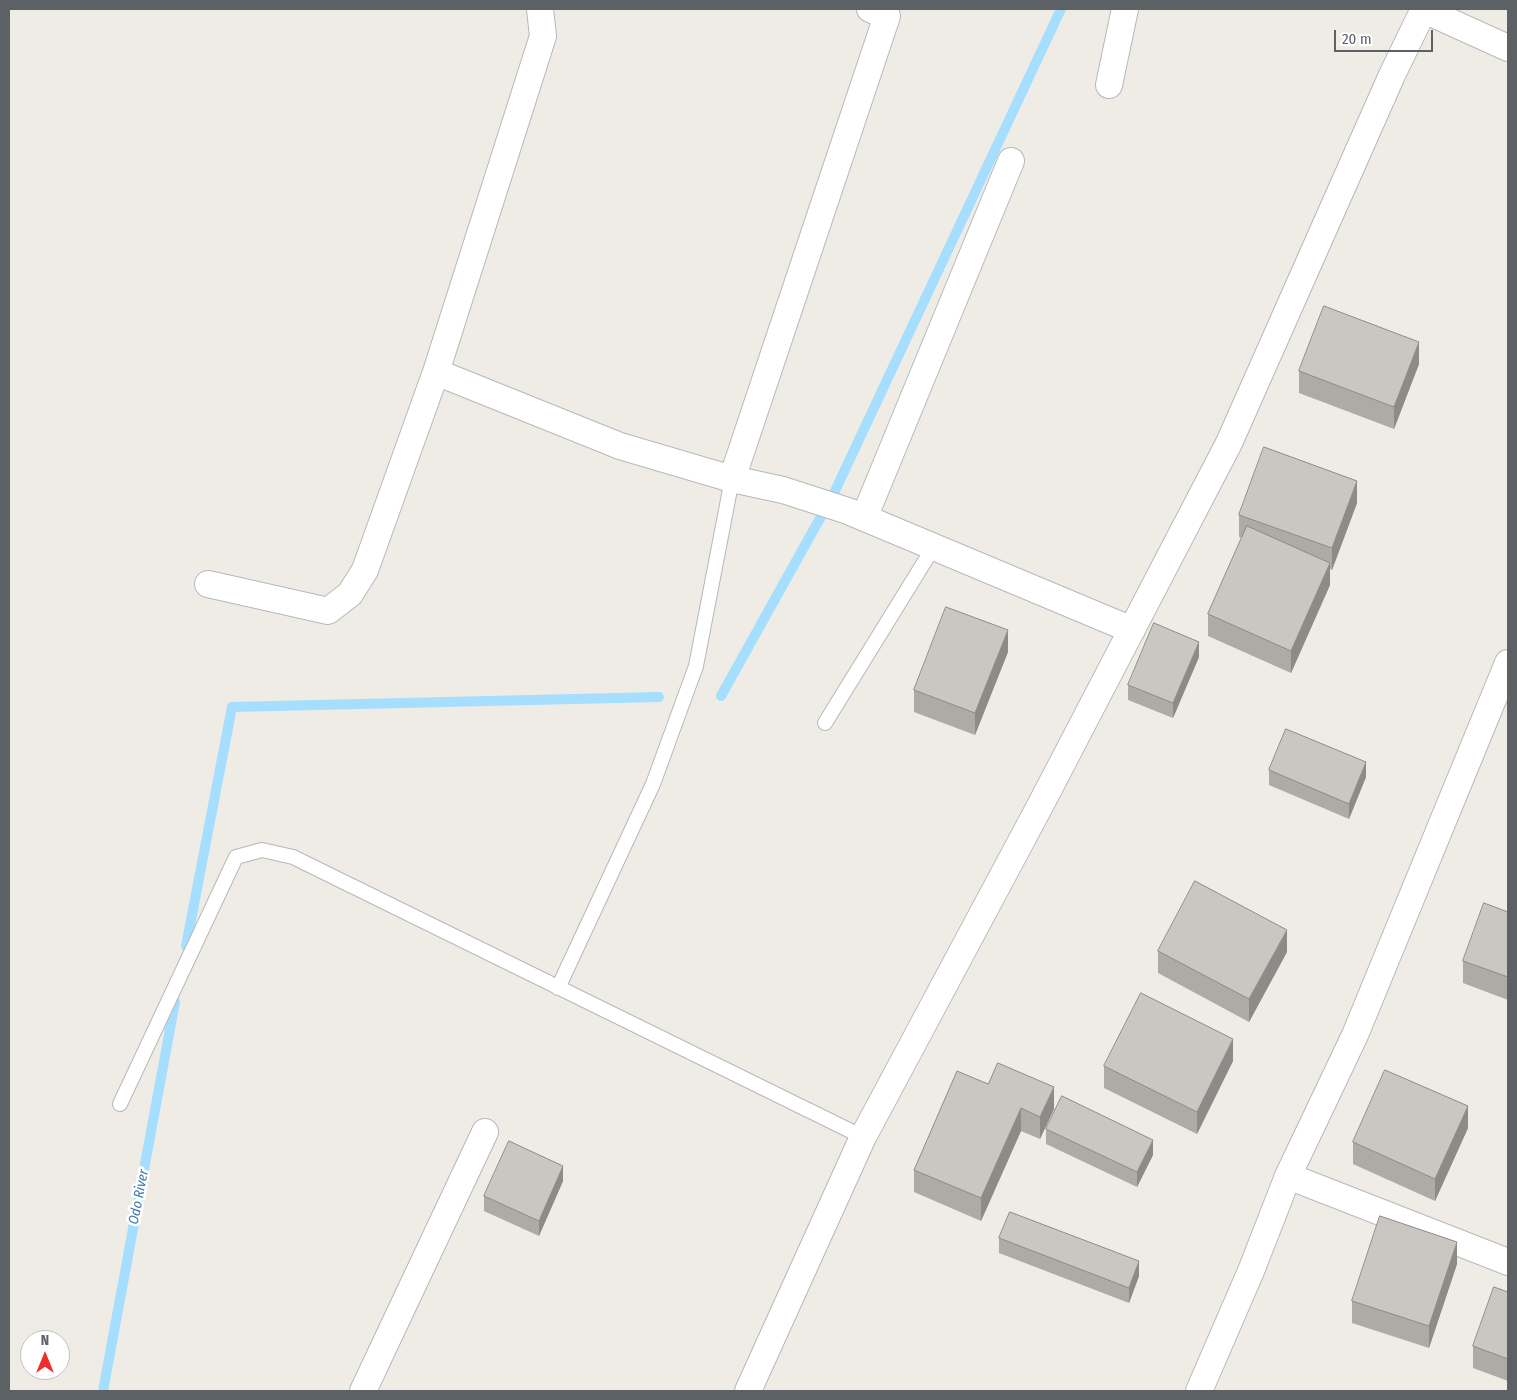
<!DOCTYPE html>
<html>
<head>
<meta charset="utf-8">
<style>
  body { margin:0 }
  #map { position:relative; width:1517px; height:1400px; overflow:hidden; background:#efece5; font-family:"Fira Sans Condensed",sans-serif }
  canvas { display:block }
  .frame { position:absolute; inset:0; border:10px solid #5c6166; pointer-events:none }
  .north { position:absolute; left:20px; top:1330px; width:50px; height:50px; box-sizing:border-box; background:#fff; border:1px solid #bec0c2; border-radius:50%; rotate:0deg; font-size:14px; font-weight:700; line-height:20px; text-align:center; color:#5c6166 }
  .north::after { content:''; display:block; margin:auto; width:18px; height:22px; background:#ef2d2b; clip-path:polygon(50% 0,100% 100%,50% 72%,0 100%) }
  .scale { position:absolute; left:1334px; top:30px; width:99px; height:22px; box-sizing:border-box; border:2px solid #5c6166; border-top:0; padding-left:6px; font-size:15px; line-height:18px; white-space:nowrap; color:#5c6166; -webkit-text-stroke:4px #fff; paint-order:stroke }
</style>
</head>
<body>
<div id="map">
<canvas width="1517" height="1400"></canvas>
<div class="frame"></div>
<div class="north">N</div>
<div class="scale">20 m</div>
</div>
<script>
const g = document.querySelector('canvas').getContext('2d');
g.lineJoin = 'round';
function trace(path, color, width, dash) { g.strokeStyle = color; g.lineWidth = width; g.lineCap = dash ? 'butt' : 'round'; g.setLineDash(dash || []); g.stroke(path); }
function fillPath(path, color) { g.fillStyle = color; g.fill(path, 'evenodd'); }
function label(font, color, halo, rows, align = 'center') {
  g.font = font + ' "Fira Sans Condensed",sans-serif'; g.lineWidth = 5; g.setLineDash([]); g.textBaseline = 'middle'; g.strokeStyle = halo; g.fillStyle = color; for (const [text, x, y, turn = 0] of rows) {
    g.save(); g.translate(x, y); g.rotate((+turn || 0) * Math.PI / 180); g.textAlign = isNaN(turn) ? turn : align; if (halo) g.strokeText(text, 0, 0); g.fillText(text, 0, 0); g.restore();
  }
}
const stream = new Path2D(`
  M721,696L834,493L1061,9
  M186,946L232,707L659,697
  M103,1391L175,1002`);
const lane = new Path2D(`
  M825,723L933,548
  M558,988L653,784L696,666L732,479
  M120,1104L236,857L262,850L293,857L863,1137`);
const street = new Path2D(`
  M1424,10L1508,48
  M1109,85L1125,9
  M436,372L620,446L732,479L783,490L848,511L1132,630
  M732,479L887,16L870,9
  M864,518L1011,161
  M208,584L328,611L350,594L365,570L436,372L543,36L540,9
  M1288,1176L1508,1262
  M363,1391L485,1132
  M748,1391L863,1137L1041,804L1229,443L1392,75L1424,9
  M1199,1391L1251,1271L1288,1176L1355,1035L1508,663`);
const wall = new Path2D(`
  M1419,364L1394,429L1299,393V371Z
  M1357,503L1332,570L1330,569V585L1291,673L1208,636V614L1242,538L1239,537V515Z
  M1008,652L975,735L914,712V690Z
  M1199,657L1173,718L1128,700V685Z
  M1269,770L1366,777L1349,819L1269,785Z
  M1508,912V1000L1463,983V961Z
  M1158,951L1287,952L1249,1022L1158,973Z
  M1233,1061L1197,1134L1104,1088V1066Z
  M988,1084L1054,1109L1040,1139L1021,1131L981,1221L914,1192V1170Z
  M1468,1128L1435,1201L1353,1164V1142Z
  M1046,1129L1153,1155L1137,1187L1046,1144Z
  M563,1181L539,1236L484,1211V1196Z
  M999,1238L1139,1276L1129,1303L999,1253Z
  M1457,1264L1429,1348L1352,1323V1301Z
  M1508,1292V1381L1473,1368V1346Z`);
const shadedWall = new Path2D(`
  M1419,342V364L1394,429V407Z
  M1357,481V503L1332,570V548Z
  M1330,563V585L1291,673V651Z
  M1008,630V652L975,735V713Z
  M1199,642V657L1173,718V703Z
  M1366,762V777L1349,819V804Z
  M1287,930V952L1249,1022V999Z
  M1233,1039V1061L1197,1134V1112Z
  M1054,1087V1109L1040,1139V1117Z
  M1468,1106V1128L1435,1201V1179Z
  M1021,1108V1131L981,1221V1198Z
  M1153,1140V1155L1137,1187V1172Z
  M563,1166V1181L539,1236V1221Z
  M1457,1242V1264L1429,1348V1326Z
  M1139,1261V1276L1129,1303V1288Z`);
const building = new Path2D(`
  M1324,306L1419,342L1394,407L1299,371Z
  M1264,447L1357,481L1332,548L1239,515Z
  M1247,526L1330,563L1291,651L1208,614Z
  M946,607L1008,630L975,713L914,690Z
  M1154,623L1199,642L1173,703L1128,685Z
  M1286,729L1366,762L1349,804L1269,770Z
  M1195,881L1287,930L1249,999L1158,951Z
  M1484,903L1508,912V977L1463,961Z
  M1141,993L1233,1039L1197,1112L1104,1066Z
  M998,1063L1054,1087L1040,1117L1021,1108L981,1198L914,1170L957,1071L988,1084Z
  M1385,1070L1468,1106L1435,1179L1353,1142Z
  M1062,1096L1153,1140L1137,1172L1046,1129Z
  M509,1141L563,1166L539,1221L484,1196Z
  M1010,1212L1139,1261L1129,1288L999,1238Z
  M1380,1216L1457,1242L1429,1326L1352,1301Z
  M1494,1287L1508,1292V1359L1473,1346Z`);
const waterNames = [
  ["Odo River",139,1197,-79]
];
trace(stream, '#a5deff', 10);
trace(lane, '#b5b8bc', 16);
trace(street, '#b5b8bc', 28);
trace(lane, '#fff', 14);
trace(street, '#fff', 26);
fillPath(wall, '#aeaba7');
fillPath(shadedWall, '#8d8b88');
fillPath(building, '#cac7c2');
trace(building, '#8d8b88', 1);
label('italic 14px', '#3c7aac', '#fff', waterNames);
</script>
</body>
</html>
